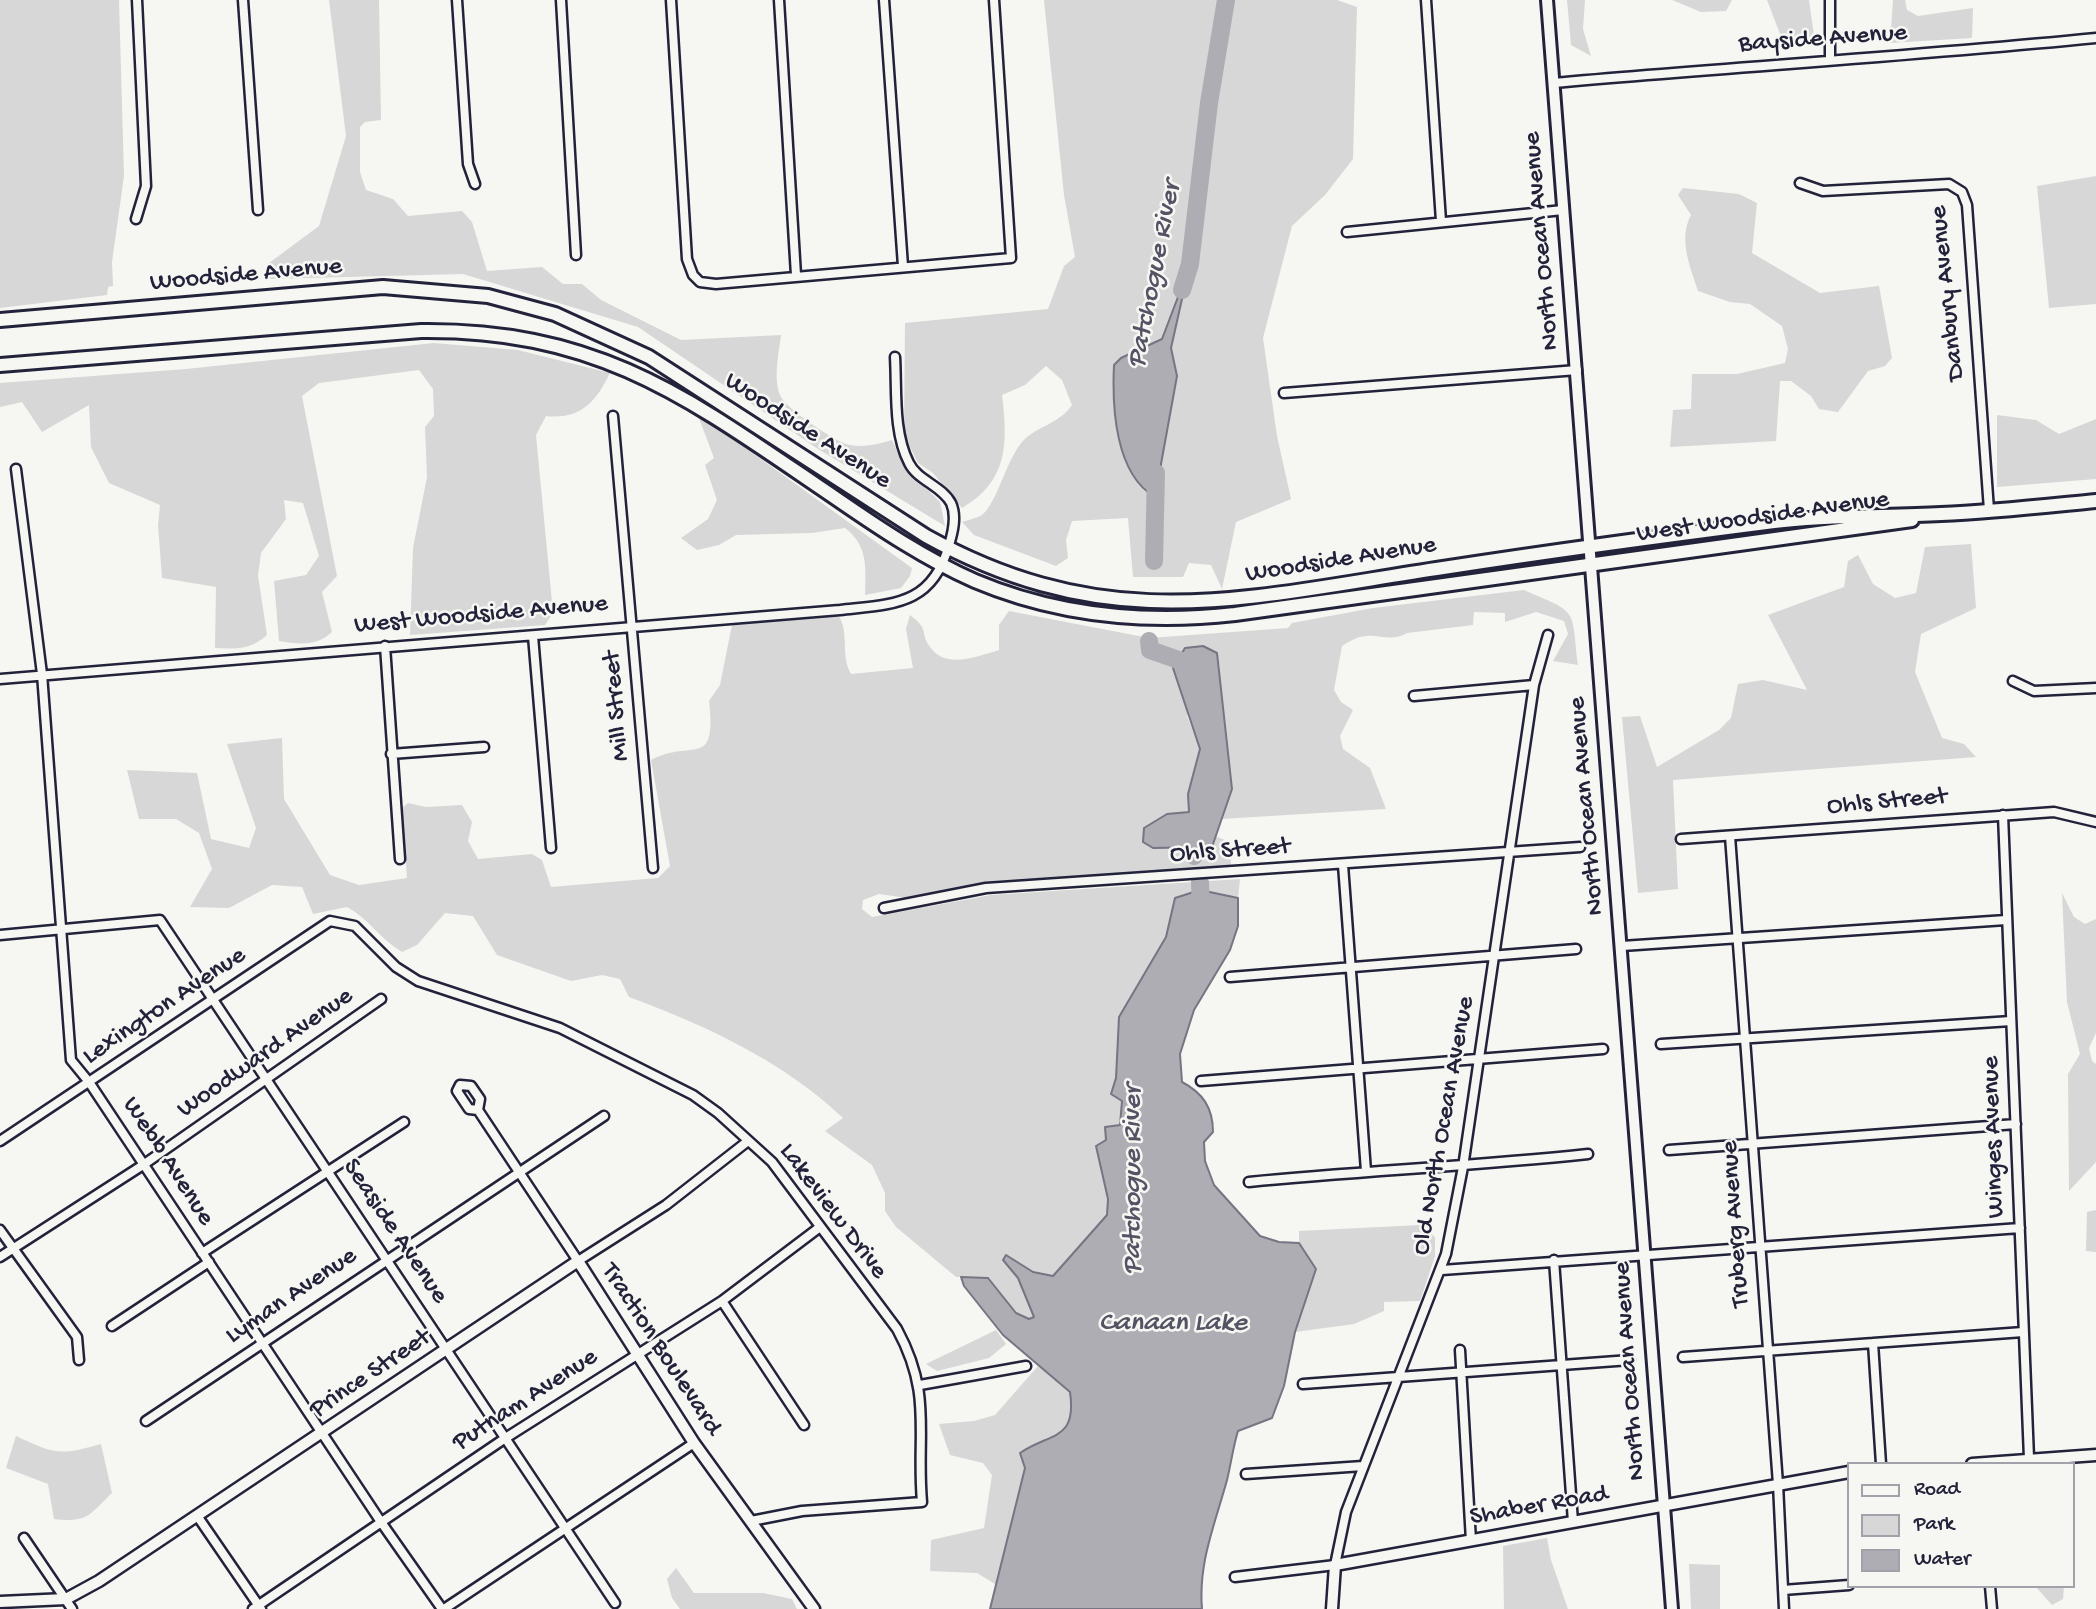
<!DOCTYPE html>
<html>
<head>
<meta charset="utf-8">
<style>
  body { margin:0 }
  #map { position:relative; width:2096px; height:1609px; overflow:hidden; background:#f6f6f2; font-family:"Gochi Hand",sans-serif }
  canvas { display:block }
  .legend { position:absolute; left:1847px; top:1462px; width:228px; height:126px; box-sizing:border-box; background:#f6f6f2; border:2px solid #a1a1a9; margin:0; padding:9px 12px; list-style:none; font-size:21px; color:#22223b }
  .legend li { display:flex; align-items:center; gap:14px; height:35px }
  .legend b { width:35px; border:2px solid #a1a1a9 }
</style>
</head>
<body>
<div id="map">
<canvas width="2096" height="1609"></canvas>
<ul class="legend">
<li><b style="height:9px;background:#f6f6f2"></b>Road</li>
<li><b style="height:19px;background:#d7d7d7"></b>Park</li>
<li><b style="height:19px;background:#adadb3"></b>Water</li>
</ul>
</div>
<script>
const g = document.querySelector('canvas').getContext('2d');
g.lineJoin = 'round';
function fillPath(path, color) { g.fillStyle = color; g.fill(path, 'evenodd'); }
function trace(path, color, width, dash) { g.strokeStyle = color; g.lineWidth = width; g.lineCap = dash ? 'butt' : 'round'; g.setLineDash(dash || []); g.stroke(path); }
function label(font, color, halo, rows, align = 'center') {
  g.font = font + ' "Gochi Hand",sans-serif'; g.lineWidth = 5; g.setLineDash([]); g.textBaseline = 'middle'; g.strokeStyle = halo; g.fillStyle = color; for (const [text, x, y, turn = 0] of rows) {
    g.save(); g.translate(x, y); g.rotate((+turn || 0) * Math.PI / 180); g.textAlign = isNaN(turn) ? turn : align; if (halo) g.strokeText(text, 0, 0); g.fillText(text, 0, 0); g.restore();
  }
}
const green = new Path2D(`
  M0,0H119L124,176L112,262L113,286L108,287L107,295L0,308Z
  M329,0H379L381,120L365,122L360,127V172L366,190L393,199L408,216L462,211L472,222L487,271L542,267L563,284H582L601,300L681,340L781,335C779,352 773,378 780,395C785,408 835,442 850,445C864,448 878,444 892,440L904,466L940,502L945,526L818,449L638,327L463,274L270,279L265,266L319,226L346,136Z
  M1044,0H1337L1357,7L1353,159L1325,195L1292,226L1263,338L1277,436L1291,499L1236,522L1222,589L1211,565L1189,563L1183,577H1133L1128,518L1072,521L1066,540L1068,558L1056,566L974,535L962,522C968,520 978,518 983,514C997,502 1007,459 1022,442C1038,425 1058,425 1072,405L1062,380L1046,366L1025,385L1002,395C1008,444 1008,481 962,508L933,473L918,463L904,435L905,323L1048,309L1064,266L1075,257L1064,195ZM1187,275L1171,348L1177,376L1155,497L1121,358L1162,339Z
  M1567,0H1585L1583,29L1591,56L1571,45Z
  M1672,0H1732L1726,11L1701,12Z
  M1767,0H1809L1815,43L1785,47Z
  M1893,0H1905L1907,10L1918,16L1973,8L1972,38L1890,43Z
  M2096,176V304L2049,308L2037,186Z
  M1683,188L1739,194L1757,203L1752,253L1820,293L1879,286L1892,358L1885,366L1868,371L1838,412L1819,409L1811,396L1791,381H1780L1776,441L1670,447L1673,410L1691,409L1692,374H1737L1785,363L1788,349L1782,326L1750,304L1730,302L1698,291C1690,266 1678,239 1691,215L1678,195Z
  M434,343L518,350L610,373C596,402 580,420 546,416L536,435L553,613L545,625L410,635L413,548L427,477L425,427L434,416L433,389L419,370L319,383L302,396L337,576L322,592L332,632C316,647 299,644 279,641L274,581L306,575L319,556L303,503L284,500L286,519L261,553L258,576L267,635C251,650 235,649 215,648L216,587L162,578L158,525L160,505L109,483L91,447L89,405L42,432L22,402L0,407V383L186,369Z
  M697,413L912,568L910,576L901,588L865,595C866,568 868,545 845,528L812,533L736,535L719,545L697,550L681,538L708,519L717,500L705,465L714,458Z
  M1997,415L2036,420L2059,434L2096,419V479L1997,487Z
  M1971,544L1976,608L1921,634L1915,672L1942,738L1964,744L1976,757L1673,780L1678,889L1638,893L1622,717L1640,716L1657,767L1719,730L1731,718L1738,684L1763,680L1807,690L1768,615L1844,587L1848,561L1858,555L1873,584L1895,598L1916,593L1925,547Z
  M1524,590C1579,614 1571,606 1578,665L1553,661L1568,634L1564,621L1536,612L1505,622V613L1474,612L1473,625L1407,633C1384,646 1373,624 1342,646L1334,690L1341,702L1353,710L1340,736L1343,749L1370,768L1386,809L1221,819L1232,789L1217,653L1187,716L1200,749L1188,794L1189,812L1167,814L1211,847L1215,836L1230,842L1231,867L982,883L907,898L879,894L863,900L862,909L872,917L991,895L1240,879L1238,898L1200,890L1175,899L1166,937L1119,1017L1116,1078L1111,1093L1122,1100L1113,1342L990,1609L995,1584L977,1573L930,1571L931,1540L984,1528L992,1475L983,1463L950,1455L939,1424L974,1421L995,1415L1038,1366L1003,1335L964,1286L961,1277H956L896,1227L885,1211V1193L872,1165L825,1131L843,1118C783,1061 705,1025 629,997L620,979L602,975L571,981L497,955L473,916L445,913L417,945L402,952C380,939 369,919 347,907L313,914L302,887L272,885L229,908L190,907L212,869L199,833L176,819H139L127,770L197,773L211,839L249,848L256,828L227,744L282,738L284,799L330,875L359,885L407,878L402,808L408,803L426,807L462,805L472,822L468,841L478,859L532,854L542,860L551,887L658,878L670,866L651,760C692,738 717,771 709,701L720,685L732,625L838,615C850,632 840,656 851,674L913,668L906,629L910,615C931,631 919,632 930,647C946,670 978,656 999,650V625L1009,611L1149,638L1288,628L1292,623L1373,608Z
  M2062,893L2074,917L2085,924L2096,919V1033L2089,1048L2092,1061L2096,1064V1162L2069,1191L2068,1074L2080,1054L2067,1002Z
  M2096,1210V1252H2095L2086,1251L2087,1212Z
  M1420,1225L1435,1237V1256L1420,1301L1384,1302V1311L1354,1324L1295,1332L1316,1269L1299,1243V1231Z
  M996,1330L1006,1344L989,1358L937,1371L926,1364Z
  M16,1436C55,1454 59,1456 101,1444L112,1493C89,1515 88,1523 54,1519L48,1484L6,1468Z
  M1547,1538L1551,1560L1568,1609H1504L1503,1546Z
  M1689,1564L1720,1565V1609H1691Z
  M676,1568L694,1593H763L792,1599L797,1609H680L672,1598L667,1579Z
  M2035,1586H2064L2063,1599L2052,1605Z`);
const water = new Path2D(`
  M1189,268L1171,348L1177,376L1155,497C1115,474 1112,407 1114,365L1121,358L1162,339Z
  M1203,646L1217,653L1232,789L1212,847L1153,848L1143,842L1144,828L1167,814L1189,812L1188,794L1200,749L1173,668L1185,648Z
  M1200,890L1238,898V926L1230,950L1194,1010L1180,1054L1182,1082C1203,1093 1213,1108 1213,1132L1204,1142L1205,1161L1214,1185L1260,1236L1279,1242L1299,1243L1316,1269L1295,1332L1284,1386L1272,1418L1238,1431C1233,1447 1231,1464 1227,1480C1215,1524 1198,1563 1202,1609H990L1025,1468L1020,1453C1051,1432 1077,1441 1070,1392L1003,1335L964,1286L961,1277L988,1278L1016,1313L1029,1319L1034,1317L1018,1278L1003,1260L1006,1255L1033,1272L1053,1276L1107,1215L1108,1199L1096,1146L1106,1140L1105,1127L1120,1125L1122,1101L1111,1094L1116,1078L1119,1017L1166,937L1175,898Z`);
const river = new Path2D(`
  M1182,290L1190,264L1209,103L1226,0
  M1154,561L1156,473
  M1149,641L1150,650L1190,664L1192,672
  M1194,856L1201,826
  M1200,882L1201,913`);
const minor = new Path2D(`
  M243,0L258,210
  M457,0L468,164L475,184
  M561,0L576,255
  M671,0L687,259L693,275L700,282L716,284L1011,258L994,0
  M779,0L796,275
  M884,0L903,266
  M1426,0L1441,221
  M1830,0V58
  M1553,83C1734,67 1915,56 2096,38
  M1800,183L1823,191L1949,184L1962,192L1967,205L1989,510
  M136,219L146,186L137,0
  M1347,232L1563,210
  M1284,393L1577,370
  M613,416L653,868
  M16,469L42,674L71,1060L89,1082L381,1522L442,1609
  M533,636L551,848
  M385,646L400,859
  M0,679L840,610C893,604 932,606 949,545C953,532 957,516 951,503C942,486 917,480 909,463C893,432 897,390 895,357
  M2013,681L2034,691L2096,688
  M1414,696L1534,685
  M391,754L484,747
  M2003,815L2029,1458
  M1730,836L1778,1484L1784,1609
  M1681,839L2054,812L2096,822
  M1343,865L1366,1171
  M884,908L986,888L1580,847
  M0,935L160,920L615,1603
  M1622,946L2006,920
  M1230,977L1576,949
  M1661,1044L2011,1021
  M1201,1081L1603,1049
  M478,1110L469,1109L457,1091L460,1085L471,1086L480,1099L478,1110L578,1261L666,1205L748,1141
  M0,1141L330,921L355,926L396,967L418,981L560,1028L693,1095L718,1113L772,1162L897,1329C933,1395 916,1433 922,1502L802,1511L751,1521
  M1669,1150L2016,1124
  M1249,1182C1362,1171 1475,1166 1588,1154
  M0,1230L77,1337L79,1360
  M202,1253L404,1122
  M0,1257L143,1165L381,999
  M1554,1260L1573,1522
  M1442,1270L2020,1228
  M722,1301L804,1425
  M112,1326L209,1262
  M1873,1343L1881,1464
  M1460,1350L1471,1541
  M1683,1357L2023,1332
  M1303,1384L1630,1360
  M920,1385L1026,1366
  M146,1421L604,1116
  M1246,1474L1363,1466
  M198,1517L261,1609
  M24,1538L72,1609
  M1235,1577L1335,1565L1346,1512L1446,1254L1463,1167L1534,685L1548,635
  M1990,1586L1992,1609
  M1783,1590L1849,1585
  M253,1609L504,1439L722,1301L820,1227
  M444,1609L694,1443`);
const tertiary = new Path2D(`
  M1972,1464L2096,1455
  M0,1602L66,1599L99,1581L578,1261L694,1443L814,1609
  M1332,1609L1335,1565L1849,1472`);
const secondary = new Path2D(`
  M1547,0L1672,1609`);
const primary = new Path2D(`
  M0,320L383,287L488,296L555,314L649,357L926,536C1112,639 1248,597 1443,568C1553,551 1664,536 1774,522C1830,515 1885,517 1941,514C1993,512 2045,506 2096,501
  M0,365L421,331C602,329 692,401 834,497C879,528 925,559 975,581C1058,616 1146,624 1235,614L1912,520`);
const streetNames = [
  ["Bayside Avenue",1823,40,-4],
  ["North Ocean Avenue",1543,241,-95],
  ["Woodside Avenue",246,276,-5],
  ["Danbury Avenue",1949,293,-96],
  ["Woodside Avenue",807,432,33],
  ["West Woodside Avenue",1763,518,-8],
  ["Woodside Avenue",1341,561,-9],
  ["West Woodside Avenue",481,616,-5],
  ["Mill Street",618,706,-95],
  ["Ohls Street",1887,803,-5],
  ["North Ocean Avenue",1588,806,-95],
  ["Ohls Street",1230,852,-4],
  ["Lexington Avenue",165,1007,-34],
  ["Woodward Avenue",266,1054,-35],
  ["Old North Ocean Avenue",1445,1126,-80],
  ["Winges Avenue",1995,1137,-92],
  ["Webb Avenue",167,1162,57],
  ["Lakeview Drive",832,1212,53],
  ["Truberg Avenue",1737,1224,-94],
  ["Seaside Avenue",394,1232,56],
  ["Lyman Avenue",292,1297,-34],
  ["Traction Boulevard",660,1350,57],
  ["North Ocean Avenue",1631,1371,-94],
  ["Prince Street",371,1375,-34],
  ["Putnam Avenue",526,1401,-33],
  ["Shaber Road",1539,1507,-10]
];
const waterNames = [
  ["Patchogue River",1156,275,-79],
  ["Patchogue River",1135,1180,-90],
  ["Canaan Lake",1173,1325]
];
fillPath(green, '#d7d7d7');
fillPath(water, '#adadb3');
trace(water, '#757583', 2);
trace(river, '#adadb3', 18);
trace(minor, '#22223b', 13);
trace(tertiary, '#22223b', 15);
trace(secondary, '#22223b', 16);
trace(primary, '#22223b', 18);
trace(minor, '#f6f6f2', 8);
trace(tertiary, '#f6f6f2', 10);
trace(secondary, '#f6f6f2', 10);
trace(primary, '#f6f6f2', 12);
label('26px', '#22223b', '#f6f6f2', streetNames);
label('italic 28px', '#535365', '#f6f6f2', waterNames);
</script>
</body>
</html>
